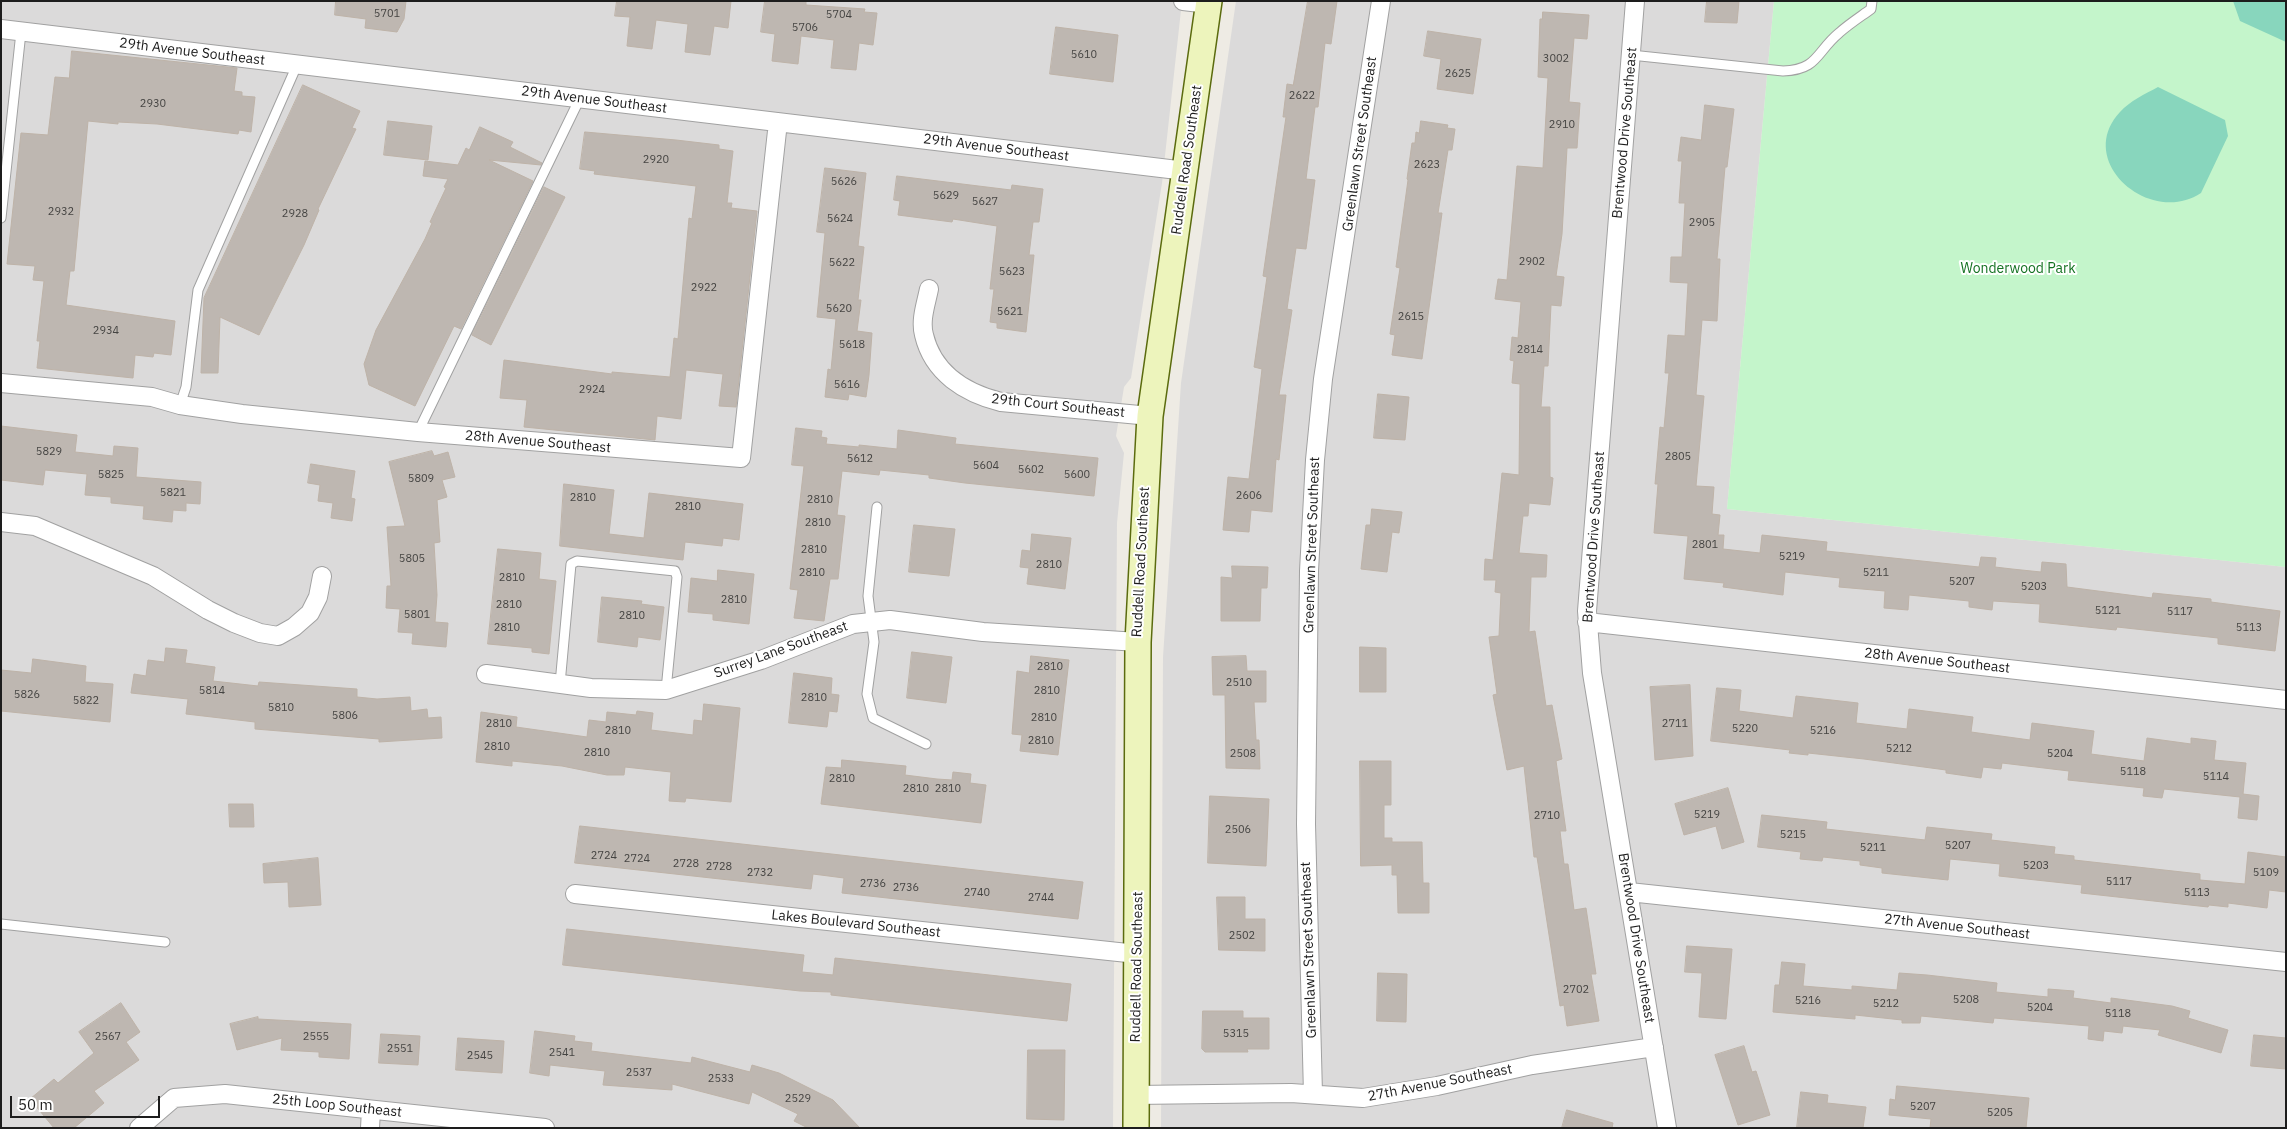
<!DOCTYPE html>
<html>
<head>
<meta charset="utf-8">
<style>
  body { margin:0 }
  #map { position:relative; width:2287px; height:1129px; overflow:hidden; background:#eeebe4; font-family:"IBM Plex Sans",sans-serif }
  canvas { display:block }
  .frame { position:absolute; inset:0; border:2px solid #1d1d1d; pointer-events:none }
  .scale { position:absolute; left:10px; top:1096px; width:150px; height:22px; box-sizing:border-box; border:2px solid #1d1d1d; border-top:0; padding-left:6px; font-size:15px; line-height:18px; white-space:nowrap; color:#1d1d1d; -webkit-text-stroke:4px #fff; paint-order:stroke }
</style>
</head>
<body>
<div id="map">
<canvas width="2287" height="1129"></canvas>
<div class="frame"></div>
<div class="scale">50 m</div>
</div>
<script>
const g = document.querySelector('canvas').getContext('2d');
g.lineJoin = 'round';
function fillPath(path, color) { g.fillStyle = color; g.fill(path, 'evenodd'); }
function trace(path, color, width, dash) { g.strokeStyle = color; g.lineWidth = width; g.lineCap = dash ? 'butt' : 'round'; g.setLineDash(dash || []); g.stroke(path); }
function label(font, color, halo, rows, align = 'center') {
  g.font = font + ' "IBM Plex Sans",sans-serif'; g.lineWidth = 4; g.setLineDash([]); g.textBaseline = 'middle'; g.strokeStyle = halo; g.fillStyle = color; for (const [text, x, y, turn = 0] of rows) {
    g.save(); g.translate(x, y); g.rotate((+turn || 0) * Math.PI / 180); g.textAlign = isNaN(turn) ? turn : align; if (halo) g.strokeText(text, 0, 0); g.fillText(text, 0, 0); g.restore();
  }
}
const residential = new Path2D(`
  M1,1H1182L1162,183L1131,378L1124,387L1116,436L1124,453L1117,523L1113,1128H1Z
  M1236,1H1774L1727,509L2286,567V1128H1161L1163,657L1181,383Z`);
const park = new Path2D(`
  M1774,1H2286V567L1727,509Z`);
const pitch = new Path2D(`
  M2233,1H2286V42L2240,21Z
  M2158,87L2225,120L2228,136L2201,193C2150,227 2074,161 2120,112C2130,101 2145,94 2158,87Z`);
const building = new Path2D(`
  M336,1H406L404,19L397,32L365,28L366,19L335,15Z
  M617,1H731L728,28L714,26L710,55L685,52L688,24L656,20L652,49L627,46L630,17L615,16Z
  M765,1H806V5L865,9L864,12L877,13L873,45L859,43L856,70L831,68L834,40L801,36L798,64L772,61L775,34L761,32Z
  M1308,1H1337L1331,44L1325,43L1318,107H1315L1306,179L1315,180L1306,249L1296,248L1287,309L1292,310L1279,395H1286L1279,460L1276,459L1272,512L1251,510L1249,532L1223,530L1228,477L1249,479L1262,369L1254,367L1267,277L1263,276L1286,117H1283L1287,84L1293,85Z
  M1707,1H1739L1737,23L1705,22Z
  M1543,12L1589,15L1587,39L1574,38L1569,102L1580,103L1577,148H1567L1562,234L1556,276L1564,277L1561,306L1551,305L1548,366H1544L1541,407H1550V477L1553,478L1550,505L1529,503L1528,516H1523L1519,553L1547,555L1546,577H1531L1529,632L1535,631L1546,706L1552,705L1562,759L1556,761L1566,831H1560L1564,864H1568L1574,910L1586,908L1596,974H1591L1599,1021L1567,1026L1564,1005L1560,1006L1537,857H1534L1524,766L1507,770L1493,695L1497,694L1489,637L1499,636L1501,593L1495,592L1496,580H1484L1485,559L1493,560L1502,473L1519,475L1520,384L1512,383L1514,361L1510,360L1512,337L1518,338L1521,302L1495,299L1498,279L1507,280L1517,166L1543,168L1548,78L1538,77L1540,19H1542Z
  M1056,27L1118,35L1113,82L1050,74Z
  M1428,31L1481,39L1473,94L1437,89L1441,59L1424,56Z
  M72,51L237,68L234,91L242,92V96L255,97L251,132L239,130L238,134L157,124L118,122V124L88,121L74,271H70L66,305L175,321L171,355L154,353L153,357L135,355L133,378L37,368L40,341H37L44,281L33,280L35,266L7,264L21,133L48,135L55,77L69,78Z
  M303,85L360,111L352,128L356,129L318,209L319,210L304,245L259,335L220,317L218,373H201L204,298Z
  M1705,105L1734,109L1727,167H1725L1717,259H1720L1717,321L1702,320L1696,395L1704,396L1696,486L1714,487L1712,514L1720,515L1718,535H1724L1723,549L1760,553L1762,535L1827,542L1826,551L1979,567L1981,557L1996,558L1995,567L2012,569L2041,572L2042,562L2066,564L2067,587L2152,598L2153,593L2211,599V602L2280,611L2275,651L2218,644V638L2117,627L2116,630L2039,622L2040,604L1993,601L1992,610L1969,607V601L1909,595L1908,610L1884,608L1885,591L1839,587L1840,578L1785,572L1783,595L1723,587L1724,583L1684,579L1688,536L1654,533L1658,484H1655L1660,427L1664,428L1669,373H1665L1668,335L1685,336L1688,283L1670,282L1671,257H1682L1685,203H1679L1682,161H1678L1681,137L1701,140Z
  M388,121L432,126L428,160L384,155Z
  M1421,121L1448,125L1447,128L1455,129L1452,150H1448L1438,213H1442L1422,359L1392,355L1395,335L1390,334L1400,268L1396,267L1408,180L1407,179L1412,143H1415L1416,132L1419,133Z
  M480,127L513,142L510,147L542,163L541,165L489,160L533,181L461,329L454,326L415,406L369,385L364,364L376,330L425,239L432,223L430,222L446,188L444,187L448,179L423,176L425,161L458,165L466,148L469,150Z
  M585,132L676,140L719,145V149L733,151L727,203H732L731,208L757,211L736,407L719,406L723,374L686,370L681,419L657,416L655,440L524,427L527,400L500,398L504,360L612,374V372L670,377L674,338L678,339L689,218L692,219L696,186L594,174L595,171L580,169Z
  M825,168L866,173L858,246L864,247L858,300H861L857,331L872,333L869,375L866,397L849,394L848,400L825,397L828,369L831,370L836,319L817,317L825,233L817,232Z
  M897,176L1011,190L1012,185L1043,189L1039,222H1033L1029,255H1034L1026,332L997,328V323L990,322L994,289H990L997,226L953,219L952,222L898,215L900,201L894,200Z
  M544,187L565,197L491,345L472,335Z
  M1378,394L1409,397L1405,440L1374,438Z
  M1,426L77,435L75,452L113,456L114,446L138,448L136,477L201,482L200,504L186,503V511L173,510L172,522L143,519L144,506L111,503V497L85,495L87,474L45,470L43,485L1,480Z
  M796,428L822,431L821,437L827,438L826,444L859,447V445L897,449L898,430L956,438L955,444L1098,458L1094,496L965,483L929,478V475L880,470L879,475L842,471L837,515L845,516L838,579H830L824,621L794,618L798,590L790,589L804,466L792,465Z
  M432,451L434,456L448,452L455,477L442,480L447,497L437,500L440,542L434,543L437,595L435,622L448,623L446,647L412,644L413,633L398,632L400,609L386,608L387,586H391L387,527L405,526L389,462Z
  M311,464L355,471L351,498L355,499L352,521L331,518L333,503L318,501L320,485L308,483Z
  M564,484L614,490L609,534L644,538L649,493L743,504L739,540L723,538L722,546L685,542L683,560L560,546Z
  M1372,509L1402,512L1399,533L1392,532L1387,572L1361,569L1366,525H1370Z
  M914,525L955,529L949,576L909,572Z
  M1032,534L1071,538L1065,589L1027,584L1029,568L1020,567L1022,550L1030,551Z
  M498,549L541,553L539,579L556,581L549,654L532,652V648L488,644Z
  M1232,566L1268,567L1267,588H1261L1260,621H1221V577L1232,578Z
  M718,570L754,574L749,624L713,620V614L688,612L691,578L717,581Z
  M602,597L642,601L641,604L664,607L660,640L638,637L637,647L598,642Z
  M1360,647L1386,648V692H1360Z
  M166,648L187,650L185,663L215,667L213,681L258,686L259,682L357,689V697L377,699L410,697L411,711L427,709L428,718L441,717L442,738L379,742V739L255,729V722L186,714L188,699L131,693L134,674L146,676L148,660L164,662Z
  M912,652L952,657L946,703L907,698Z
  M1031,656L1069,660L1058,755L1020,751L1022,735L1012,734L1017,671L1029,673Z
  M1246,656L1247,671H1266V702H1254L1256,740H1259L1260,769L1226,768L1225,695H1213L1212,657Z
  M33,659L86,666L85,682L113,684L110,722L1,711V670L31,673Z
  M794,673L832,678L831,694L839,695L837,712L829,711L827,727L789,723Z
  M1690,685L1693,756L1655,760L1650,687Z
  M1717,688L1741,690L1739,711L1793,718L1796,696L1858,703L1856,723L1907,729L1909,709L1973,717L1971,732L2030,740L2032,723L2094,731L2091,754L2144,761L2147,738L2191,744V738L2216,741L2214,760L2246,763L2243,794L2259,796L2257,820L2238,818L2240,797L2164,789L2162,798L2143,796L2144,788L2068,780L2069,771L2002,763L2001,769L1983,767L1981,778L1946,773V770L1864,759L1808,753V755L1789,753L1790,750L1711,741Z
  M704,704L740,708L731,802L686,798L685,802L669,801L671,772L625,767L624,775H607L562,766L512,761V766L476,762L481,712L517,717L516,727L587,737L589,720L606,722L607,712L636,715L637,711L653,713L651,730L693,735L694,720L702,721Z
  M842,760L906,766L905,775L937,779L952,780L953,772L971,774L970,783L986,785L981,823L821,804L826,767L841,768Z
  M1360,761H1391V805H1384V838H1392V842H1422L1423,883H1429V913H1398L1397,875H1392V865L1361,866Z
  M1728,788L1744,842L1722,849L1716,826L1684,835L1675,804Z
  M1210,796L1269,799L1266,866L1208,863Z
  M229,804H253L254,827H230Z
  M1762,815L1827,822L1826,829L1925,840L1927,827L1992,834L1991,840L2055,847L2054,854L2074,856V860L2200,874V880L2245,884L2248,852L2286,857V892L2269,890L2267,908L2228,903V907L2209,905L2208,907L2081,893L2082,885L1999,876L2000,864L1950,859L1948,880L1882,873V868L1860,865V861L1823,857L1822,861L1800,859L1801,852L1758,847Z
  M580,826L1083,882L1078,919L842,893L844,878L813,874L811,889L575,863Z
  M318,858L321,905L289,907L288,882L264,883L263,864Z
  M1217,897H1245V919H1265V951L1219,950Z
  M567,929L804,955L802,972L833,975L835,958L1071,984L1067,1021L831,995V992L800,991L563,965Z
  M1687,946L1732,949L1726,1019L1699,1017L1702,973L1685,972Z
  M1782,962L1805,964L1803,986L1852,990V986L1897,990L1899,973L1927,975L1997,983L1996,992L2048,997V989L2074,991L2073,998L2111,1003V998L2172,1006L2190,1011L2188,1018L2228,1030L2221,1053L2158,1035L2160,1030L2123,1026L2122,1033L2104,1031L2103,1041L2088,1039L2089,1026L1994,1018L1993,1023L1921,1016L1920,1023H1902V1020L1855,1015V1019L1773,1012L1775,985H1779Z
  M1378,973L1407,974L1406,1022L1377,1021Z
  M121,1003L140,1032L126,1042L139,1060L94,1091L104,1103L74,1128H54L30,1099L54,1079L58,1083L94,1053L79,1032Z
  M1203,1011H1243V1018H1269V1049H1247L1248,1052H1205L1202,1049Z
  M258,1017V1019L351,1024L349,1059L319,1057V1052L281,1050L282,1038L237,1050L230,1024Z
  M535,1031L575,1036L574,1041L592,1043L591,1051L691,1063L692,1057L750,1072L752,1065L779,1073L833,1100L860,1128H808L794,1121L798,1114L752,1092L749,1104L672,1084V1090L603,1085L605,1071L550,1065L549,1076L530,1073Z
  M381,1034L420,1036L418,1065L379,1063Z
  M2254,1035L2286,1038V1069L2251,1066Z
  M458,1038L504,1041L502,1073L456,1070Z
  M1744,1046L1752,1072L1756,1071L1770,1115L1738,1125L1715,1055Z
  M1028,1050H1065L1064,1120L1027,1119Z
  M1897,1086L2029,1098L2026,1128H1930L1931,1119L1889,1115L1890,1099L1895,1100Z
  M1801,1092L1828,1095L1827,1103L1866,1107L1863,1128H1797Z
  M1567,1110L1613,1123L1612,1128H1562Z`);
const service = new Path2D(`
  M1631,55L1783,71C1818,70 1816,52 1839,33C1849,24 1860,17 1871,9L1872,1
  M1,218L21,32
  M180,405L186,387L198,290L297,65
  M418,432L580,98
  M877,507L868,596L874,642L867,694L873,718L926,744
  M560,684L571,564L577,561L675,571L677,577L666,690
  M1,924L165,942`);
const minor = new Path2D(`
  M1183,1L1209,4
  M1635,1L1587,611L1592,673L1667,1128
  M1,29L1186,171
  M929,289C926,304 920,320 924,335C933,373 965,393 1001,402L1150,416
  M1,383L152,397L180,405L242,414L418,432L741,458L778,122
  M1,522L35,526L153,576L208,610L234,623L260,633L278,636L294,627L310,613L318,597L322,576
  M1587,622L2286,700
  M486,674L591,688L666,690L761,660L853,624L890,620L983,632L1138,642
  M1629,892L2286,962
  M575,894L1137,954
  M1313,1094L1306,824L1309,571L1315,460L1323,379L1381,1
  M1135,1095L1291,1093L1363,1098L1437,1086L1532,1065L1654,1047
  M139,1128L174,1098L225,1094L545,1128
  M370,1128L371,1110`);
const secondary = new Path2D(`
  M1136,1128L1138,642L1150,416L1209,1`);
const numberNames = [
  ["5701",387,14],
  ["5704",839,15],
  ["5706",805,28],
  ["5610",1084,55],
  ["3002",1556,59],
  ["2625",1458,74],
  ["2622",1302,96],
  ["2930",153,104],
  ["2910",1562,125],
  ["2920",656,160],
  ["2623",1427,165],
  ["5626",844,182],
  ["5629",946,196],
  ["5627",985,202],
  ["2932",61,212],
  ["2928",295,214],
  ["5624",840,219],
  ["2905",1702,223],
  ["2902",1532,262],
  ["5622",842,263],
  ["5623",1012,272],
  ["2922",704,288],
  ["5620",839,309],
  ["5621",1010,312],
  ["2615",1411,317],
  ["2934",106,331],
  ["5618",852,345],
  ["2814",1530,350],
  ["5616",847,385],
  ["2924",592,390],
  ["5829",49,452],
  ["2805",1678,457],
  ["5612",860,459],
  ["5604",986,466],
  ["5602",1031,470],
  ["5825",111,475],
  ["5600",1077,475],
  ["5809",421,479],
  ["5821",173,493],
  ["2606",1249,496],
  ["2810",583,498],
  ["2810",820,500],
  ["2810",688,507],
  ["2810",818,523],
  ["2801",1705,545],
  ["2810",814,550],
  ["5219",1792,557],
  ["5805",412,559],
  ["2810",1049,565],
  ["2810",812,573],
  ["5211",1876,573],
  ["2810",512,578],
  ["5207",1962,582],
  ["5203",2034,587],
  ["2810",734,600],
  ["2810",509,605],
  ["5121",2108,611],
  ["5117",2180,612],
  ["5801",417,615],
  ["2810",632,616],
  ["2810",507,628],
  ["5113",2249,628],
  ["2810",1050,667],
  ["2510",1239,683],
  ["5814",212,691],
  ["2810",1047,691],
  ["5826",27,695],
  ["2810",814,698],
  ["5822",86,701],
  ["5810",281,708],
  ["5806",345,716],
  ["2810",1044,718],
  ["2810",499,724],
  ["2711",1675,724],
  ["5220",1745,729],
  ["2810",618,731],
  ["5216",1823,731],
  ["2810",1041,741],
  ["2810",497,747],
  ["5212",1899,749],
  ["2810",597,753],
  ["2508",1243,754],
  ["5204",2060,754],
  ["5118",2133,772],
  ["5114",2216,777],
  ["2810",842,779],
  ["2810",916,789],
  ["2810",948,789],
  ["5219",1707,815],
  ["2710",1547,816],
  ["2506",1238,830],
  ["5215",1793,835],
  ["5207",1958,846],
  ["5211",1873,848],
  ["2724",604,856],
  ["2724",637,859],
  ["2728",686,864],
  ["5203",2036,866],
  ["2728",719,867],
  ["2732",760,873],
  ["5109",2266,873],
  ["5117",2119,882],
  ["2736",873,884],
  ["2736",906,888],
  ["2740",977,893],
  ["5113",2197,893],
  ["2744",1041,898],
  ["2502",1242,936],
  ["2702",1576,990],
  ["5208",1966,1000],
  ["5216",1808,1001],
  ["5212",1886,1004],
  ["5204",2040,1008],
  ["5118",2118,1014],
  ["5315",1236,1034],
  ["2567",108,1037],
  ["2555",316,1037],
  ["2551",400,1049],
  ["2541",562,1053],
  ["2545",480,1056],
  ["2537",639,1073],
  ["2533",721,1079],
  ["2529",798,1099],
  ["5207",1923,1107],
  ["5205",2000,1113]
];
const streetNames = [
  ["29th Avenue Southeast",192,52,7],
  ["29th Avenue Southeast",594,100,7],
  ["Brentwood Drive Southeast",1625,133,-85],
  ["Greenlawn Street Southeast",1360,144,-82],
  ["29th Avenue Southeast",996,148,7],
  ["Ruddell Road Southeast",1187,160,-82],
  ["29th Court Southeast",1058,406,6],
  ["28th Avenue Southeast",538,442,5],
  ["Brentwood Drive Southeast",1594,537,-86],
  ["Greenlawn Street Southeast",1312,545,-88],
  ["Ruddell Road Southeast",1141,562,-87],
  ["Surrey Lane Southeast",781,650,-20],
  ["28th Avenue Southeast",1937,661,6],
  ["Lakes Boulevard Southeast",856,924,6],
  ["27th Avenue Southeast",1957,927,6],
  ["Brentwood Drive Southeast",1636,938,81],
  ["Greenlawn Street Southeast",1309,950,-92],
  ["Ruddell Road Southeast",1137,967,-89],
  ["27th Avenue Southeast",1440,1083,-11],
  ["25th Loop Southeast",337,1106,6]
];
const parkNames = [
  ["Wonderwood Park",2018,269]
];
fillPath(residential, '#dbdada');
fillPath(park, '#c4f5cb');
fillPath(pitch, '#88d6bd');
fillPath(building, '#beb7b1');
trace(building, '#beb3a8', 1);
trace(service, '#a1a1a1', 11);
trace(minor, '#a1a1a1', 20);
trace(secondary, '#5b6b0e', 28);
trace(service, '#fff', 9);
trace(minor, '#fff', 18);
trace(secondary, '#edf4bc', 25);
label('11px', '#454442', null, numberNames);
label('14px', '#1d1d1d', '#fff', streetNames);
label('14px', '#147222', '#fff', parkNames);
</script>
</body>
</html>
